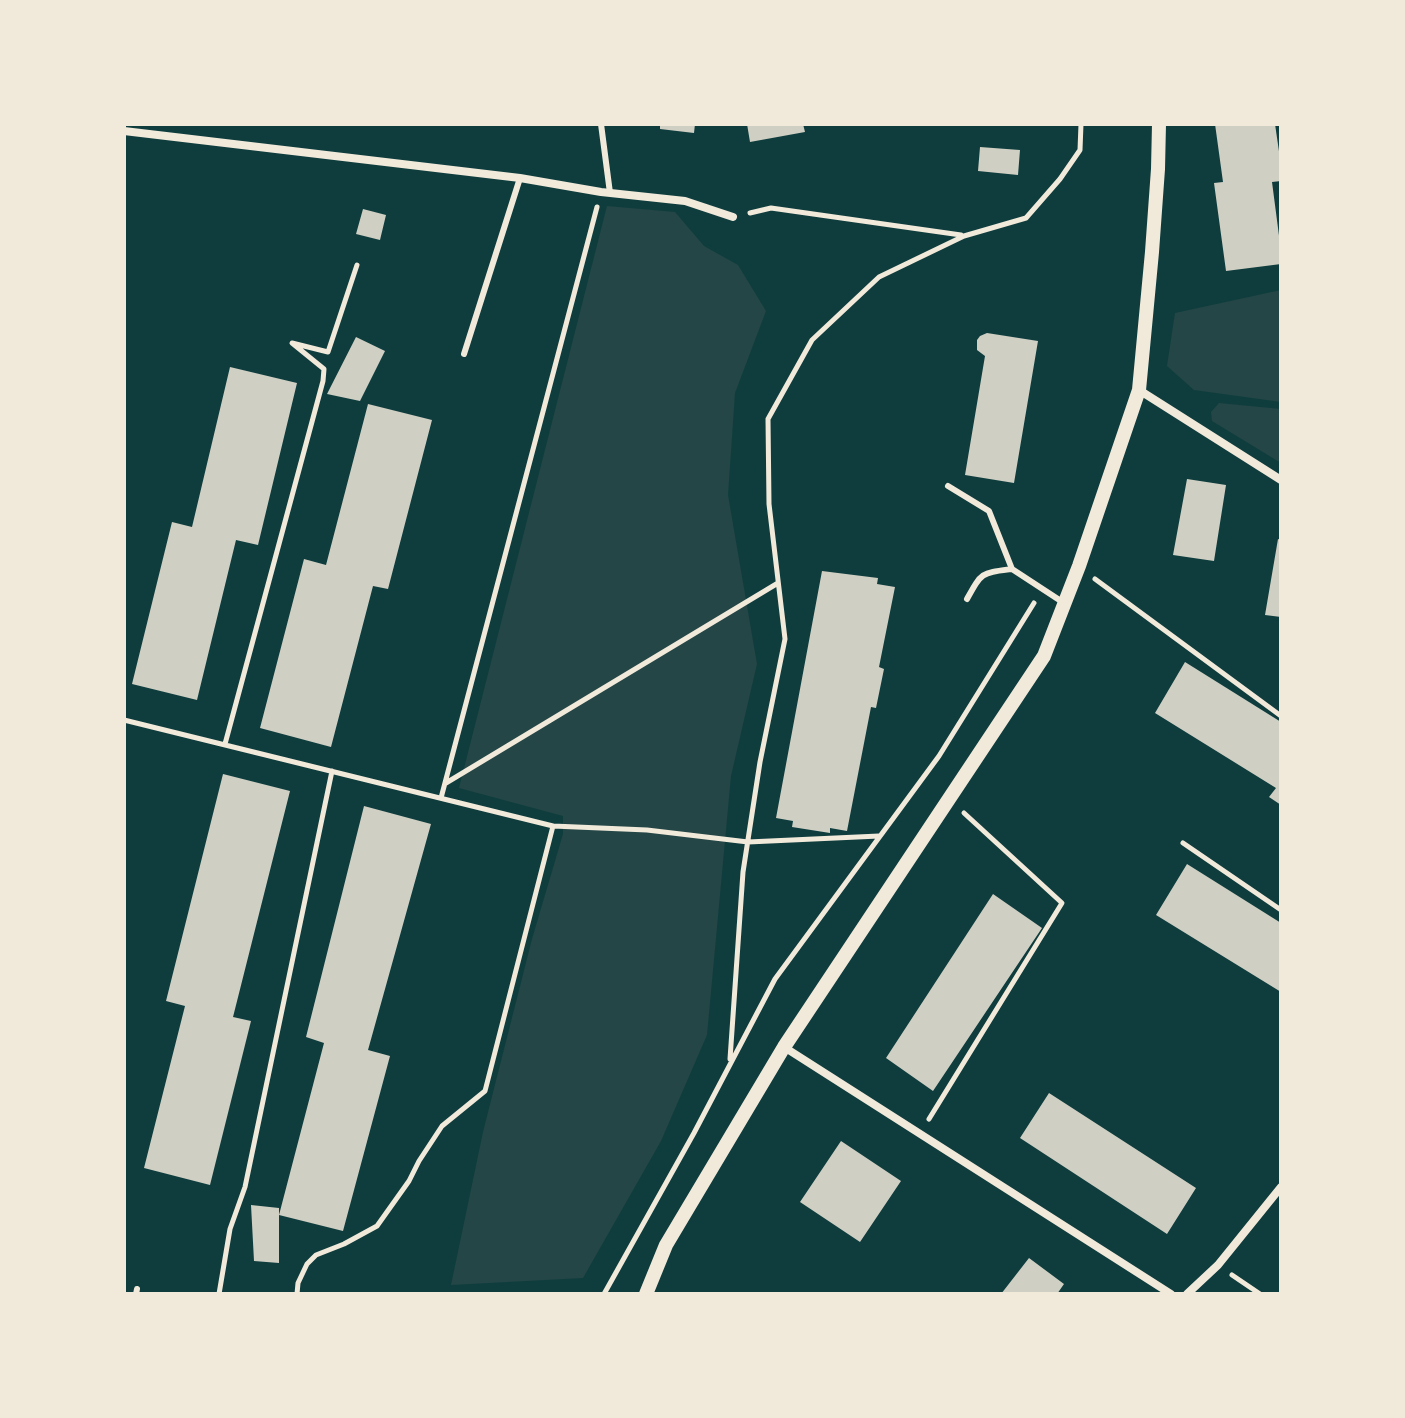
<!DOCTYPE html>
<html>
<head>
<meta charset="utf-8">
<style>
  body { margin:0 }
  #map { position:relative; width:1405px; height:1418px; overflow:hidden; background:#0f3d3e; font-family:"Noto Sans",sans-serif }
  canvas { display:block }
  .frame { position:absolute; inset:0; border:126px solid #f1e9da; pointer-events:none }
</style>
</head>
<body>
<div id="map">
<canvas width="1405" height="1418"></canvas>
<div class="frame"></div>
</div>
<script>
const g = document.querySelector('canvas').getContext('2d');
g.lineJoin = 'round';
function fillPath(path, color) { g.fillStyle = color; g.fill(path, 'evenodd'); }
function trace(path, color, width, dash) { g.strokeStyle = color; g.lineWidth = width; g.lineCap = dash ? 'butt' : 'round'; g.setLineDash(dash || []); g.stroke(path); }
const green = new Path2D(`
  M607,206L675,212L704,246L738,265L766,311L735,393L728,495L757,664L731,776L707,1035L661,1141L583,1278L451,1285L483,1132L532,939L563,834V816L459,788Z
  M1281,290V402L1194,390L1167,366L1175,313Z
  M1219,403L1281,409V463L1212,421L1211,412Z`);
const building = new Path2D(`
  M660,124H695L694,133L660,129Z
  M747,124H803L805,132L750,142Z
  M1215,124H1275L1281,165V181L1272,182L1281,251V264L1226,271L1214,183L1223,182Z
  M980,147L1020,150L1018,175L978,171Z
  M363,209L386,215L380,240L356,234Z
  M987,333L1038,341L1014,483L965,475L985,356L977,350V340L980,336Z
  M356,337L385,351L360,401L327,394Z
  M230,367L297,383L258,545L236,540L197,700L132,684L172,522L192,527Z
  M368,404L432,420L388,589L373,586L331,747L260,728L304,559L326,565Z
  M1187,479L1226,485L1214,561L1173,555Z
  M1278,539L1281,540V617L1265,615Z
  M822,571L878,578L877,584L895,587L879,667L884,669L876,708L871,707L847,831L830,828V833L792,827L793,821L776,818Z
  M1185,662L1281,722V805L1269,797L1276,788L1155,713Z
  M223,774L290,791L233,1017L251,1021L210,1185L144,1168L185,1006L166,1001Z
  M364,806L431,824L368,1050L390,1056L343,1231L279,1215L324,1043L306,1037Z
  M1187,864L1281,923V992L1156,915Z
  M993,894L1042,928L933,1091L886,1058Z
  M1049,1093L1196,1188L1167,1234L1020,1138Z
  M841,1141L901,1181L860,1242L800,1202Z
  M251,1205L279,1208V1263L254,1261Z
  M1029,1258L1064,1284L1057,1294H1001Z`);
const path = new Path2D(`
  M750,213L771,208L961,235
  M1095,579L1281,716
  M124,720L553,826
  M225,744L323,381L324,369L292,343L328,352L357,265
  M446,783L778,583
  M441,798L597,207
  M1183,843L1281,910
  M730,1059L743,872L760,762L785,639L769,504L768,419L812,340L879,277L964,236L1026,218L1060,179L1080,150L1081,124
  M929,1119L1062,903L964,813
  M1232,1275L1260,1294
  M219,1294L230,1229L245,1187L332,771
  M297,1294L298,1283L307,1264L316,1255L344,1244L377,1226L409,1181L419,1161L442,1126L485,1091L553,826L647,830L748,842L879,836
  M604,1294L694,1133L775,979L939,756L1034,603`);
const service = new Path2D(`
  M601,124L610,193
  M464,354L520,178
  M948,486L989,511L1012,569L1064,603
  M967,599C982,572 981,573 1012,569
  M136,1294L137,1289`);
const minor = new Path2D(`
  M124,131L520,178L601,192L685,201L733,217
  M1139,390L1281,480
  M784,1047L1171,1294
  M1187,1294L1218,1265L1281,1187`);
const tertiary = new Path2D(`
  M646,1294L666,1245L784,1047L1044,656L1079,566L1139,390L1152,252L1158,169L1159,124`);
fillPath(green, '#244646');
fillPath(building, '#cfcfc3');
trace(path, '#f1e9da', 5);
trace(service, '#f1e9da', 6);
trace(minor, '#f1e9da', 8);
trace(tertiary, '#f1e9da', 14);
</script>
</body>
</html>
